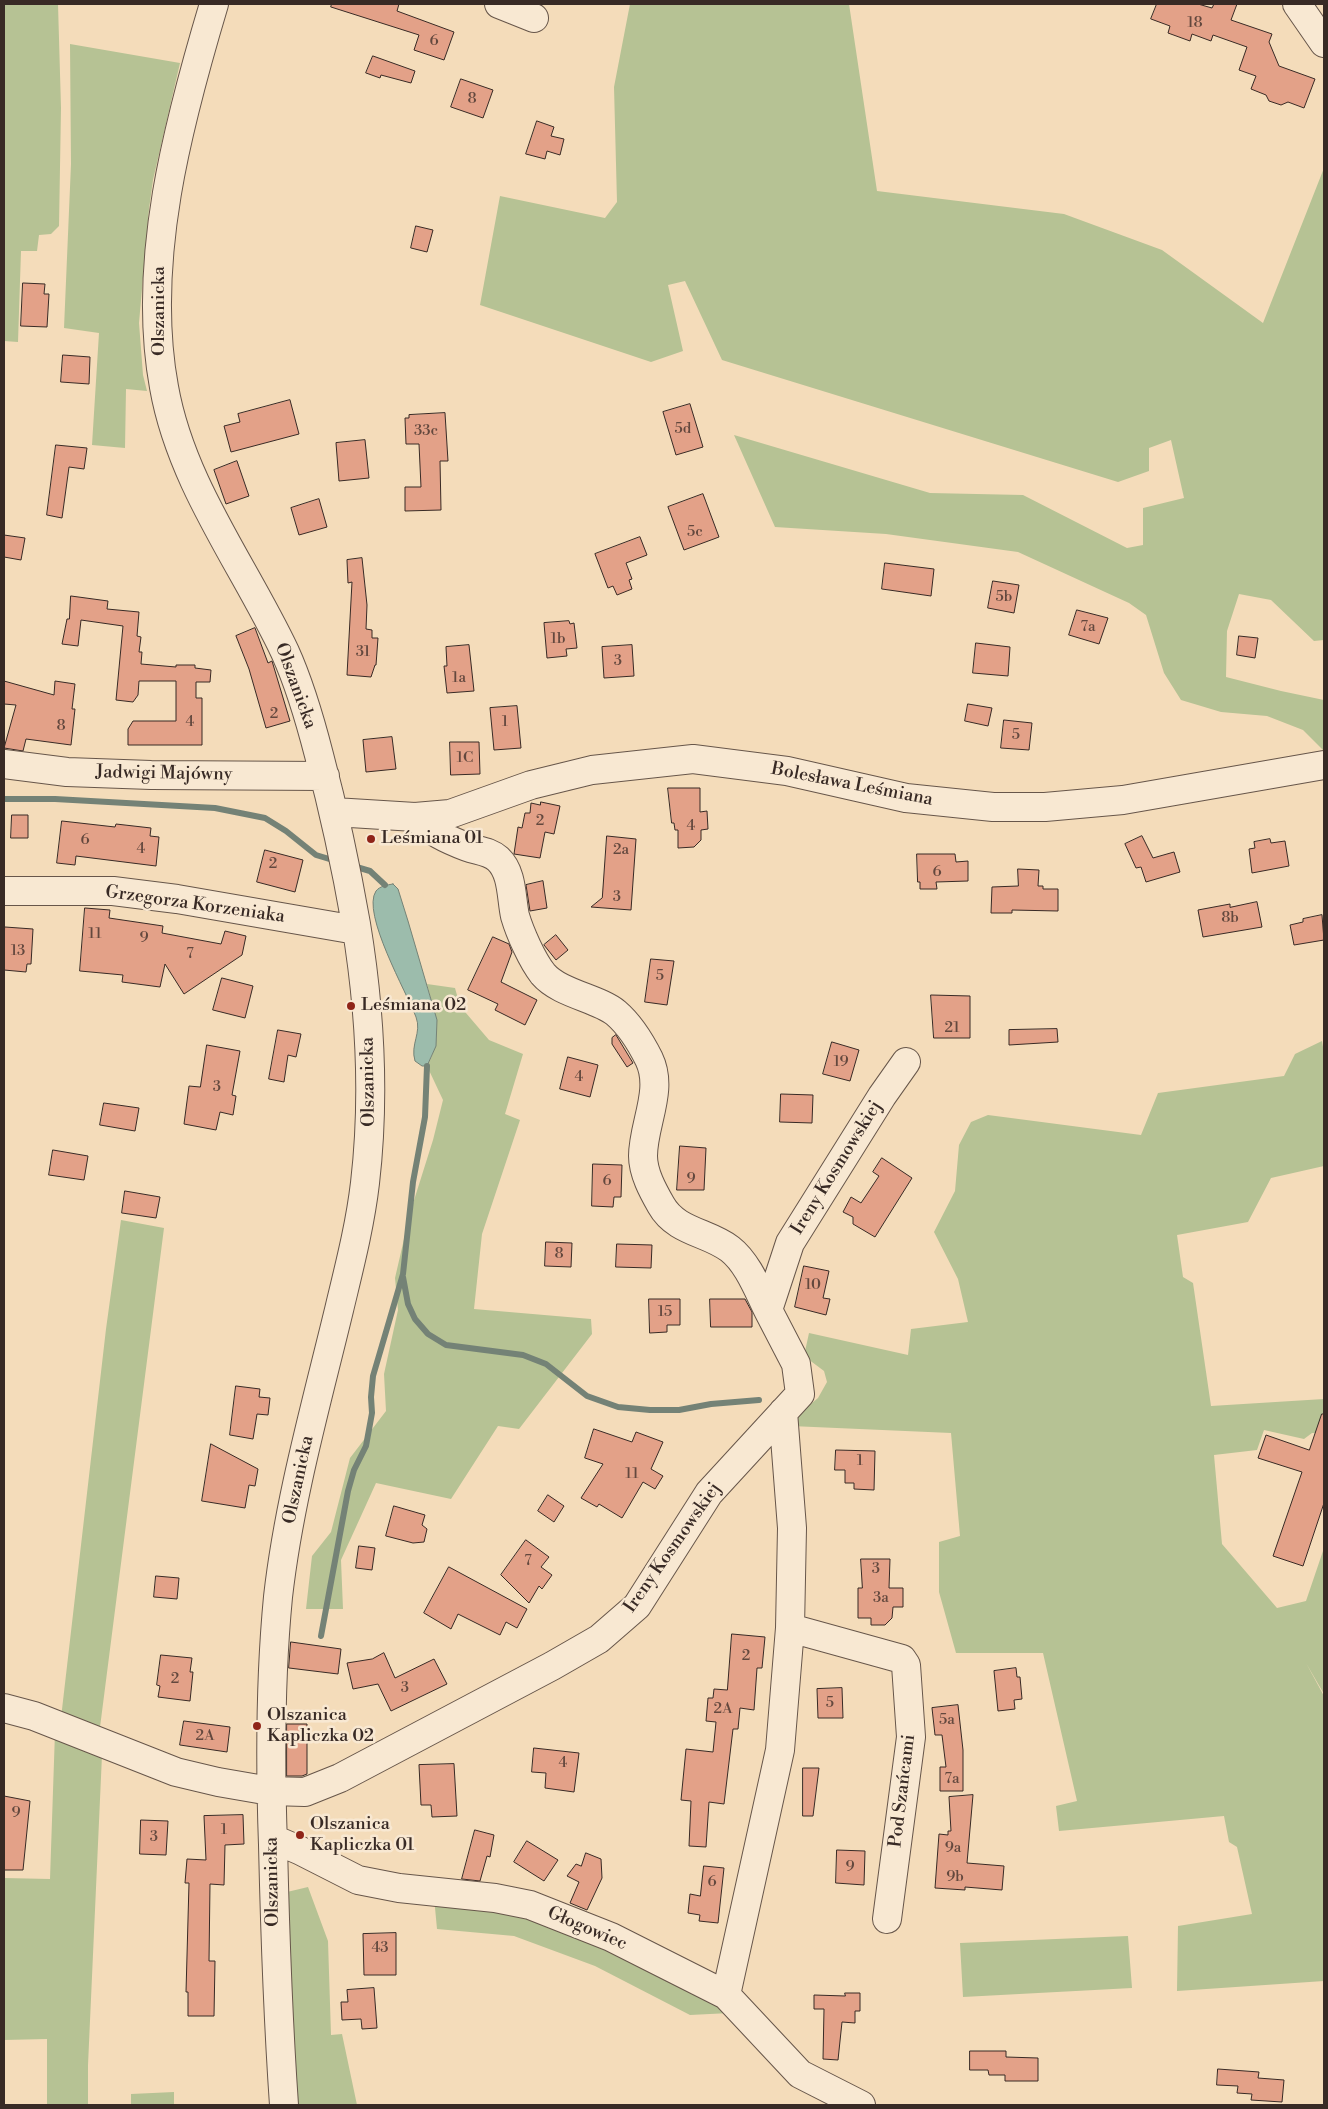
<!DOCTYPE html>
<html>
<head>
<meta charset="utf-8">
<style>
  body { margin:0 }
  #map { position:relative; width:1328px; height:2109px; overflow:hidden; background:#f4dcba; font-family:"Libre Bodoni",serif }
  canvas { display:block }
  .frame { position:absolute; inset:0; border:5px solid #382a25; pointer-events:none }
</style>
</head>
<body>
<div id="map">
<canvas width="1328" height="2109"></canvas>
<div class="frame"></div>
</div>
<script>
const g = document.querySelector('canvas').getContext('2d');
g.lineJoin = 'round';
function fillPath(path, color) { g.fillStyle = color; g.fill(path, 'evenodd'); }
function trace(path, color, width, dash) { g.strokeStyle = color; g.lineWidth = width; g.lineCap = dash ? 'butt' : 'round'; g.setLineDash(dash || []); g.stroke(path); }
function label(font, color, halo, rows, align = 'center') {
  g.font = font + ' "Libre Bodoni",serif'; g.lineWidth = 5; g.setLineDash([]); g.textBaseline = 'middle'; g.strokeStyle = halo; g.fillStyle = color; for (const [text, x, y, turn = 0] of rows) {
    g.save(); g.translate(x, y); g.rotate((+turn || 0) * Math.PI / 180); g.textAlign = isNaN(turn) ? turn : align; if (halo) g.strokeText(text, 0, 0); g.fillText(text, 0, 0); g.restore();
  }
}
const green = new Path2D(`
  M4,4H58L61,108L59,226L51,234L39,235L37,251H21L18,342L4,341Z
  M630,4H849L877,191L1064,214L1162,250L1263,323L1324,168V640L1314,641L1271,600L1239,594L1227,631L1226,677L1281,691L1324,700V751L1303,730L1267,716L1221,712L1181,700L1164,673L1146,615L1129,603L1018,552L886,534L775,527L734,435L930,493L1023,495L1127,548L1143,545V508L1184,498L1171,440L1149,448V471L1118,482L722,360L685,281L668,285L683,351L651,362L480,305L500,196L605,218L617,202L614,87Z
  M70,44L180,63L153,180L149,209L139,323L143,375L147,391L126,389L125,448L92,445L99,333L64,328L71,164Z
  M427,984L455,988L460,1006L489,1040L523,1054L505,1114L520,1120L482,1234L474,1309L591,1319L592,1334L519,1429L498,1426L451,1499L376,1483L341,1560L343,1609H306L312,1556L331,1532L350,1458L386,1411L384,1374L398,1310L395,1278L410,1213L433,1140L443,1100L427,1066C444,1036 435,1015 427,984Z
  M1322,1041L1324,1053V1166L1271,1178L1248,1222L1177,1235L1183,1277L1193,1283L1211,1406L1324,1399V1433H1312L1304,1439L1264,1430L1257,1450L1214,1455L1222,1544L1277,1608L1306,1601L1324,1548V1694L1306,1663L1324,1696V1981L1177,1991L1178,1926L1252,1914L1237,1847L1229,1842L1224,1816L1059,1831L1056,1806L1077,1801L1043,1653H956L939,1592V1542L960,1536L951,1433L791,1426L801,1412L818,1398L827,1382L824,1371L804,1356L809,1333L908,1355L911,1329L968,1322L958,1279L934,1232L955,1191L959,1145L971,1122L988,1115L1141,1135L1158,1093L1284,1076L1295,1054Z
  M121,1220L164,1228L99,1735L61,1718L106,1329Z
  M55,1732L102,1755L88,2065V2105H47V2039L4,2040V1878L50,1879Z
  M308,1887L328,1941L331,2035L342,2034L357,2105H293L287,1892Z
  M434,1897L605,1925L730,2013L690,2015L595,1966L514,1936L437,1929Z
  M1128,1936L1132,1988L963,1997L960,1943Z
  M174,2092V2105H131V2094Z`);
const water = new Path2D(`
  M393,884L398,889L408,921L437,1020L436,1046L427,1066H422L415,1061C410,1044 422,1033 416,1017C407,993 361,913 376,891C380,886 387,885 393,884Z`);
const stream = new Path2D(`
  M4,799H55L215,808L265,818L286,831L316,855L336,861
  M353,866L370,871L385,885
  M403,1277L408,1304L415,1319L428,1334L446,1345L523,1355L546,1364L587,1396L618,1407L650,1410H679L711,1404L759,1400
  M321,1636L348,1491L354,1470L366,1446L372,1413L371,1397L373,1376L403,1274L413,1182L425,1117L427,1066`);
const building = new Path2D(`
  M332,4H399L397,11L454,32L444,60L414,50L419,35L331,7Z
  M1157,4H1198L1212,8L1214,4H1237L1231,20L1272,34L1269,42L1279,66L1315,79L1304,108L1288,102L1281,105L1269,101L1266,95L1251,89L1256,76L1239,70L1247,47L1213,35L1211,41L1192,34L1190,41L1168,33L1170,26L1151,19Z
  M373,56L415,71L411,83L381,75L380,78L366,73Z
  M461,79L493,90L483,118L451,107Z
  M537,121L554,127L551,136L564,139L560,155L547,151L545,159L526,154Z
  M416,226L433,230L427,252L411,248Z
  M23,283L45,284L44,294H49L47,327L21,326Z
  M63,355L90,357L89,384L61,382Z
  M290,400L299,434L231,452L224,426L240,422L238,414Z
  M690,404L703,447L676,455L663,412Z
  M445,413L448,461H440L441,510L405,511V487H421L419,444H406L405,418H409V415Z
  M365,440L369,478L339,481L336,443Z
  M56,445L87,448L84,469L69,467L62,518L47,515Z
  M237,461L249,496L226,504L214,470Z
  M703,494L719,537L684,550L668,507Z
  M319,499L327,527L299,535L291,508Z
  M4,535L25,538L21,560L4,557Z
  M640,537L647,555L626,563L632,579L629,580L632,589L617,595L613,586L608,588L595,554Z
  M362,558L367,605L366,629L372,630V638H378L376,665H375L371,677L347,675L352,582L348,583L347,560Z
  M885,563L934,569L931,596L882,589Z
  M993,581L1019,585L1014,613L988,608Z
  M71,596L108,601L107,609L139,612L137,636L141,637L139,652H142L141,664L176,667V665H195V668L211,670L210,682H196V698H202V745H128V729L133,721H176V681H139L138,695L133,702L116,700L123,626L81,620L78,646L62,644L67,619H69Z
  M1077,610L1108,618L1099,644L1069,635Z
  M569,621L570,624L574,623L577,648L566,649L567,656L547,658L544,623Z
  M255,628L268,663L272,661L290,721L266,728L249,669L236,636Z
  M1239,636L1258,638L1255,658L1237,655Z
  M976,643L1010,647L1008,676L973,673Z
  M469,645L474,691L447,693L444,666H447L446,647Z
  M632,645L634,676L604,678L602,647Z
  M4,681L54,695L55,681L75,684L72,709H75L71,745L26,739L23,751L4,748L16,705L4,704Z
  M968,704L992,708L988,726L965,721Z
  M517,706L521,748L494,750L490,708Z
  M1004,720L1032,723L1029,750L1001,748Z
  M392,737L396,769L366,772L363,740Z
  M450,742H479L480,774L451,775Z
  M668,788H700V812L707,811L708,829L701,830V840L694,847L678,848V830H675L674,823H672Z
  M541,802L560,806L554,834L545,832L540,858L514,854L518,827L522,828L525,813H530L531,803L540,805Z
  M12,815H28V838H11Z
  M62,821L115,827L116,824L151,828L150,836L159,837L156,866L76,856L75,865L57,863Z
  M607,836L636,839L631,910L591,907L602,898Z
  M1142,836L1153,858L1174,852L1180,872L1146,882L1141,867L1136,868L1125,844Z
  M1270,839L1271,843L1285,841L1289,866L1252,873L1249,849L1255,848L1254,842Z
  M265,850L303,860L295,892L257,882Z
  M917,854H955L956,862L968,861V881L936,882L937,889H920V882H918Z
  M1018,869L1039,870L1038,886H1043V889H1058V911L1012,910V913H991L992,887L1018,886Z
  M543,881L547,908L530,911L526,885Z
  M1257,902L1262,927L1203,937L1198,910L1230,904V907Z
  M85,908L110,910L109,918L163,926L162,933L221,944L225,931L246,936L242,955L184,994L165,964L160,987L122,982L123,975L80,971Z
  M1322,915L1324,940L1294,945L1290,925L1303,922V919Z
  M5,927L33,929L31,964H27L26,972L4,970Z
  M556,935L568,950L556,960L544,945Z
  M493,937L509,944L512,952L501,982L537,1000L525,1025L495,1010L498,1004L468,990Z
  M651,959L674,961L667,1005L645,1002Z
  M222,978L253,986L245,1018L213,1010Z
  M931,995L970,996V1038H934Z
  M1057,1029L1058,1042L1009,1045V1030Z
  M278,1030L301,1034L296,1057L288,1055L284,1082L269,1079Z
  M616,1035L633,1063L627,1067L612,1044V1038Z
  M832,1042L859,1050L850,1081L823,1074Z
  M207,1045L240,1051L232,1095L236,1096L233,1115L220,1112L216,1130L184,1124L189,1086L200,1087Z
  M568,1057L598,1065L590,1097L560,1089Z
  M781,1094L813,1095L812,1123L780,1122Z
  M104,1103L139,1108L135,1131L100,1125Z
  M680,1146L706,1148L704,1190H677Z
  M53,1150L88,1156L84,1180L49,1175Z
  M882,1158L912,1178L875,1237L853,1224V1217L843,1212L851,1197L861,1203L879,1176L873,1172Z
  M593,1164L622,1165L621,1197H614L613,1207L592,1206Z
  M125,1191L160,1197L156,1218L122,1213Z
  M546,1242L572,1243L571,1267L545,1266Z
  M617,1244L652,1245L651,1268L616,1267Z
  M804,1266L829,1271L823,1298L830,1299L826,1315L795,1307Z
  M649,1299H680V1325H667V1332L650,1333Z
  M710,1299H745L752,1312V1327H711Z
  M236,1386L260,1389L259,1397L270,1398L268,1415L257,1414L253,1439L230,1435Z
  M1322,1414H1324V1503L1303,1566L1273,1556L1302,1472L1258,1458L1266,1435L1309,1450Z
  M594,1429L632,1442L636,1432L663,1442L651,1469L663,1476L655,1489L643,1482L622,1518L599,1504L597,1507L581,1498L603,1464L585,1458Z
  M211,1444L258,1469L255,1486L249,1485L245,1508L202,1501Z
  M836,1450L875,1451L874,1490L854,1489V1483H845V1470H835Z
  M548,1495L564,1506L554,1522L538,1511Z
  M394,1506L425,1515L422,1525L427,1529L424,1542L413,1543L386,1536Z
  M526,1540L549,1557L541,1567L552,1575L542,1589L539,1586L529,1603L501,1575Z
  M359,1546L375,1548L372,1570L356,1568Z
  M861,1559H890L889,1588H903V1607H893L892,1618L885,1625H871V1618H858V1588H862Z
  M449,1567L527,1609L517,1628L506,1622L500,1635L458,1614L451,1629L424,1613Z
  M156,1576L179,1578L177,1599L154,1597Z
  M732,1634L765,1637L762,1668H757L754,1710L740,1708L738,1729H733L724,1804L709,1802L706,1847L689,1846L691,1801L681,1800L686,1749L713,1752L716,1722L706,1721L708,1698H713L714,1689L727,1690Z
  M291,1642L341,1649L338,1674L289,1668Z
  M384,1653L395,1678L434,1659L447,1684L391,1711L378,1684L353,1689L347,1663L372,1659Z
  M161,1655L192,1658L190,1672H193L190,1701L158,1697L160,1686L157,1685Z
  M1016,1668L1017,1677H1020L1022,1699L1014,1700L1015,1709L998,1711L994,1671Z
  M842,1688L843,1718H818L817,1689Z
  M958,1705L963,1750V1791H940V1767H946L942,1735H935L932,1708Z
  M184,1721L230,1727L227,1752L180,1745Z
  M287,1724H307V1774L302,1776H287Z
  M534,1748L579,1753L574,1792L545,1788L546,1773L532,1772Z
  M454,1764L457,1816L432,1817L431,1805H421L419,1765Z
  M803,1768H819L813,1816H803Z
  M973,1795L967,1863L1004,1866L1002,1890L965,1887V1890L935,1888L939,1834L948,1835V1831H951L949,1797Z
  M4,1796L30,1801L23,1870H4Z
  M243,1815L244,1844L225,1845L224,1885L210,1884L209,1961H215L214,2016H188V1992H186L189,1883H185L187,1859L206,1860L204,1816Z
  M141,1820L168,1821L166,1855L140,1854Z
  M475,1830L494,1835L490,1857L487,1856L480,1881L462,1879Z
  M527,1841L558,1860L544,1881L514,1862Z
  M837,1850L865,1851L864,1885L836,1883Z
  M586,1853L601,1859L602,1878L587,1910L570,1903L579,1882L567,1876L576,1864L581,1866Z
  M704,1866L724,1868L718,1923L699,1921L700,1915L688,1913L690,1894L700,1896Z
  M396,1933V1975H364L363,1934Z
  M374,1988L377,2028L362,2029L361,2019L342,2020L341,2002H348L347,1990Z
  M845,1993H860V2011H855V2023L842,2022L838,2060L823,2059L824,2009H814V1995L845,1996Z
  M970,2051H1006V2057L1038,2058V2081H1005V2075H989L988,2070H970Z
  M1218,2069L1259,2072L1258,2078L1284,2080L1282,2102L1251,2100L1252,2094L1237,2093L1238,2086L1217,2085Z`);
const minor = new Path2D(`
  M214,4C178,124 141,262 164,387C181,484 244,565 285,652C300,685 310,720 319,755C334,811 346,867 356,924C370,1009 375,1097 365,1183C360,1226 349,1268 339,1310C316,1405 289,1500 278,1597C270,1680 270,1762 273,1845C275,1932 278,2019 284,2105
  M499,4L534,18
  M1297,4L1324,43
  M4,764L67,772L151,775L325,776
  M334,812L415,817L450,814L531,785L592,770L693,759L787,771L906,798L993,807H1045L1123,800L1324,765
  M415,817C432,832 446,839 467,847C478,851 489,851 498,859C513,873 511,898 515,916C520,933 532,960 543,974C560,994 598,998 616,1013C630,1025 641,1043 649,1059C664,1090 643,1124 643,1156C643,1173 653,1191 661,1205C676,1232 708,1232 730,1249C748,1263 758,1290 768,1310
  M4,891H113L177,899L356,930
  M790,1628L902,1659L906,1665L911,1737L887,1919
  M4,1708L34,1716L176,1772L218,1782L270,1791L305,1792L340,1778L552,1666L599,1639L637,1606L709,1493L800,1394L796,1364L768,1310L790,1243L882,1096L906,1062
  M273,1839L299,1850L358,1880L399,1888L495,1898L530,1905L611,1937L726,1995L800,2074L861,2105
  M726,1995L780,1750L790,1628L792,1528L783,1412`);
const markers = [
  [371,839,5,"#8f2418"],
  [351,1006,5,"#8f2418"],
  [257,1726,5,"#8f2418"],
  [300,1835,5,"#8f2418"]
];
const numberNames = [
  ["18",1195,23],
  ["6",434,41],
  ["8",472,99],
  ["5d",683,429],
  ["33c",426,431],
  ["5c",695,532],
  ["5b",1004,597],
  ["7a",1088,627],
  ["1b",558,639],
  ["31",363,652],
  ["3",618,661],
  ["1a",459,678],
  ["2",274,714],
  ["4",190,722],
  ["1",505,722],
  ["8",61,726],
  ["5",1016,735],
  ["1C",465,758],
  ["2",540,821],
  ["4",691,826],
  ["6",85,840],
  ["4",141,849],
  ["2a",621,850],
  ["2",273,864],
  ["6",937,872],
  ["3",617,897],
  ["8b",1230,918],
  ["11",95,934],
  ["9",144,938],
  ["13",18,951],
  ["7",190,954],
  ["5",660,976],
  ["21",952,1028],
  ["19",841,1062],
  ["4",579,1077],
  ["3",217,1087],
  ["9",691,1179],
  ["6",607,1181],
  ["8",559,1254],
  ["10",813,1285],
  ["15",665,1312],
  ["1",860,1461],
  ["11",632,1474],
  ["7",528,1561],
  ["3",876,1569],
  ["3a",881,1598],
  ["2",746,1656],
  ["2",175,1679],
  ["3",405,1688],
  ["5",830,1703],
  ["2A",723,1709],
  ["5a",947,1720],
  ["2A",205,1736],
  ["4",563,1763],
  ["7a",952,1779],
  ["9",16,1813],
  ["1",224,1830],
  ["3",154,1837],
  ["9a",953,1848],
  ["9",850,1867],
  ["9b",955,1877],
  ["6",712,1882],
  ["43",380,1948]
];
const streetNames = [
  ["Olszanicka",160,311,-90],
  ["Olszanicka",295,686,70],
  ["Jadwigi Majówny",164,774,1],
  ["Bolesława Leśmiana",852,785,11],
  ["Grzegorza Korzeniaka",195,905,8],
  ["Olszanicka",369,1082,-91],
  ["Ireny Kosmowskiej",837,1168,-58],
  ["Olszanicka",299,1480,-78],
  ["Ireny Kosmowskiej",673,1548,-55],
  ["Pod Szańcami",903,1791,-83],
  ["Olszanicka",273,1882,-91],
  ["Głogowiec",587,1929,23]
];
const poiNames = [
  ["Leśmiana 01",381,839],
  ["Leśmiana 02",361,1006],
  ["Olszanica",267,1716],
  ["Kapliczka 02",267,1737],
  ["Olszanica",310,1825],
  ["Kapliczka 01",310,1846]
];
fillPath(green, '#b6c294');
fillPath(water, '#9cbcac');
trace(water, '#748276', 1);
trace(stream, '#748276', 6);
fillPath(building, '#e3a188');
trace(building, '#382a25', 1);
trace(minor, '#67564a', 30);
trace(minor, '#f8e8d2', 28);
for (const [x, y, r, color] of markers) { const dot = new Path2D(); dot.arc(x, y, r, 0, 2 * Math.PI); g.fillStyle = color; g.fill(dot); trace(dot, '#f8e8d2', 2); }
label('15px', '#63483e', null, numberNames);
label('18px', '#382a25', '#f8e8d2', streetNames);
label('18px', '#382a25', '#f8e8d2', poiNames, 'left');
</script>
</body>
</html>
